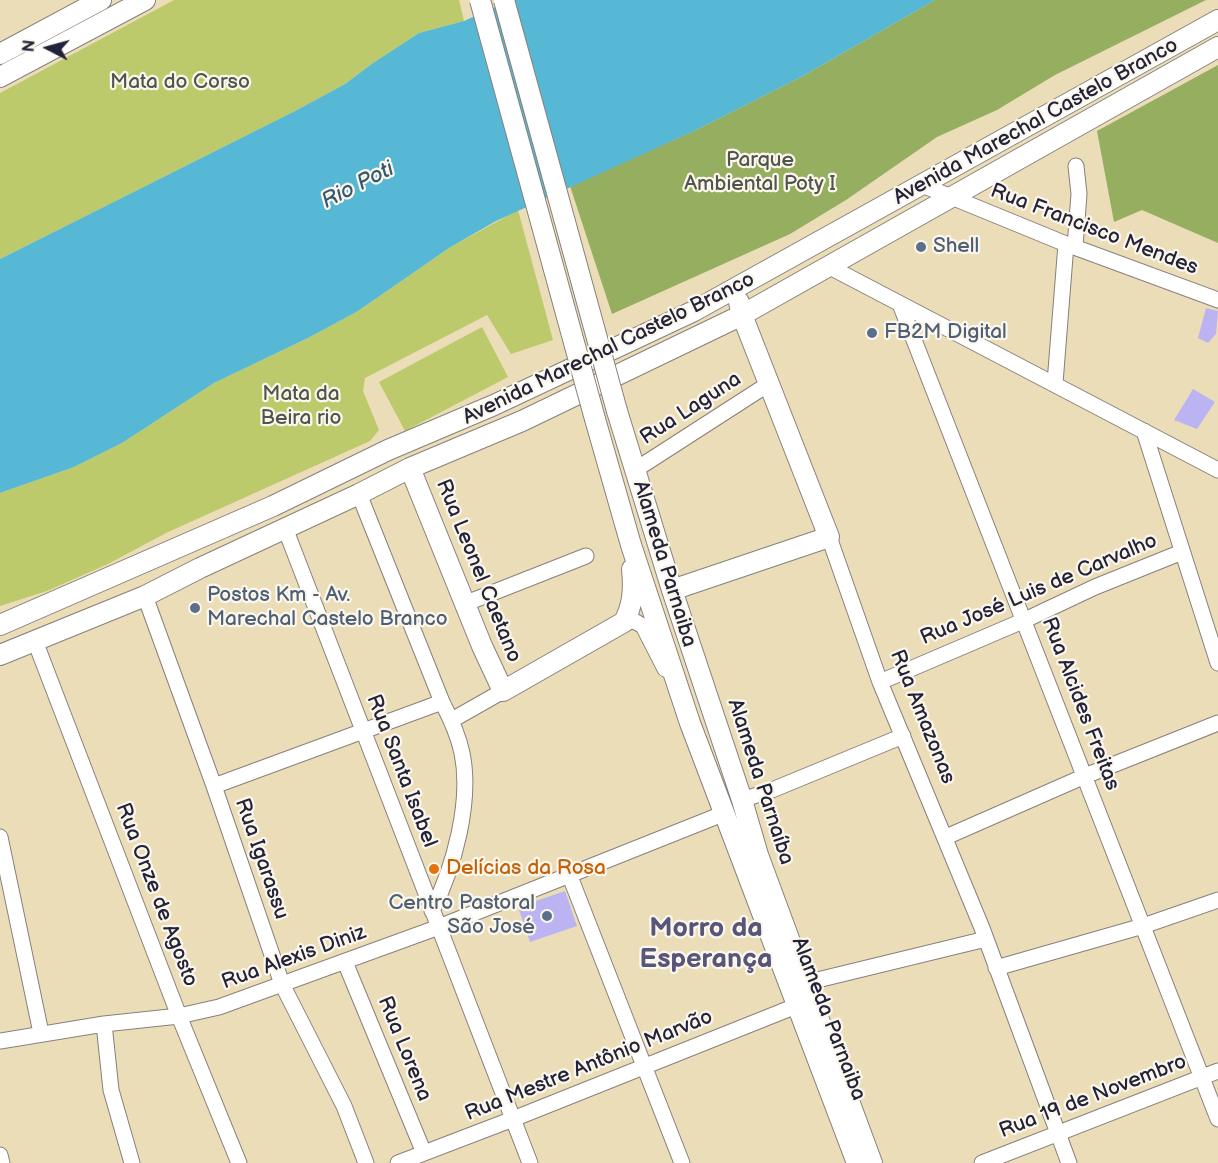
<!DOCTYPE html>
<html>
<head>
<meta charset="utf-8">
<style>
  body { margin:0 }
  #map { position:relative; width:1218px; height:1163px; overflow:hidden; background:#ecddb9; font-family:"Balsamiq Sans",sans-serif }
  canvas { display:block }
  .north { position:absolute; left:18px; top:18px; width:60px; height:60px; -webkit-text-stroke:4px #fbf7ec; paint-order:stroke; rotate:276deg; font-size:16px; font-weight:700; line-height:24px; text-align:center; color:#22223b }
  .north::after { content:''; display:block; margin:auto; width:21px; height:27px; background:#22223b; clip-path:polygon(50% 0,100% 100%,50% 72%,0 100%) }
</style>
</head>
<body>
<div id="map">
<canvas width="1218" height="1163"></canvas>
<div class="north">N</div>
</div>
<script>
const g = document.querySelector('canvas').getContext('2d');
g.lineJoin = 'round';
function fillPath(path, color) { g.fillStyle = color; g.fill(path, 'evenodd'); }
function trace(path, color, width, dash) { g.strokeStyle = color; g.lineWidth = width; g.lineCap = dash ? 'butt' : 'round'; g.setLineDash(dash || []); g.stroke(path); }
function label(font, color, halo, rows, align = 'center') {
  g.font = font + ' "Balsamiq Sans",sans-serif'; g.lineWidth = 4.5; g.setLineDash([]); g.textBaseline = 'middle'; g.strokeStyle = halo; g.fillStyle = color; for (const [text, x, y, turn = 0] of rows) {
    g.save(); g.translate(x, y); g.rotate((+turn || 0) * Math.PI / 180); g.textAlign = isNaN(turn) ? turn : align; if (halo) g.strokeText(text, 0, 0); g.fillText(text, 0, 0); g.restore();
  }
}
const green = new Path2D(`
  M174,0H459L464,21L419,33L373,63L345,84L295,111L0,259V93Z
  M518,210L553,340L511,354L487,315L365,378L363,391L379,430L370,441L166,533L108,564L47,591L0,606V493L74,467L122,443L214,383L310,337L358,311L449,248Z
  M482,327L508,377L405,431L379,382Z`);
const forest = new Path2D(`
  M935,0H1206L1055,75L997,110L937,137L846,200L790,234L612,314L570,186L696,130L803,76Z
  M1218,65V243L1142,210L1114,222L1097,131Z`);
const water = new Path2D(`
  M511,0H935L803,76L696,130L496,221L449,248L358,311L310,337L214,383L122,443L74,467L0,493V259L295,111L345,84L373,63L419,33L464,21Z`);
const building = new Path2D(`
  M1206,308L1218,311L1216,334L1208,343L1198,338Z
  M1193,389L1215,402L1197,429L1174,420Z
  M565,891L577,926L530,942L518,907Z`);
const minor = new Path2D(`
  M922,185L1066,244L1218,300
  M1075,247L1079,194L1076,166
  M828,266L1218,470
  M900,304L1218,1119
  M1055,383L1066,244
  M1144,431L1218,663
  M635,470L770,383
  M359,494L442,702C451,719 458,734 462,753C472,802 454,867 432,911
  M285,528L530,1163
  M829,537L880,682L982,928L1069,1163
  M145,596L214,786L282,984L344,1106L366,1163
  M464,604L586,556
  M624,622L634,621L643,626L665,669
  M35,641L179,1016L239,1163
  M880,682L1025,620L1095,587L1182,552
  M452,720L503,691
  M214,786L442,702
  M742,800L772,790L903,736
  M0,837L41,1033
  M946,837L1085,776L1218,723
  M569,874L682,1163
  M345,962L424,1153
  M996,968L1143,926L1218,900
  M805,983L986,939
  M104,1024L111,1090L132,1163
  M0,1041L104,1024L179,1016L219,1007L439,927L725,813
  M0,1155L2,1163
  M398,1163L513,1119L796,1006
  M982,1163L1218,1071`);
const major = new Path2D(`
  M0,54L101,0
  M0,77L145,0
  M617,411L672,590L742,800L758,855L872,1163
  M595,419L631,545L690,723L857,1163
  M410,468L482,646L503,691L624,622C633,605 634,589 632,569
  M672,590L829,537L742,315L739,302
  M0,625L273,506L388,450L494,405L694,311L1218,20
  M0,655L145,596L200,568L359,494L410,468L522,421L742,315L1218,47`);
const majorBridge = new Path2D(`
  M480,0L595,419
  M504,0L617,411`);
const markers = [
  [921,247,6,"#5c6f8a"],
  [872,333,6,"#5c6f8a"],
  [195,608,6,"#5c6f8a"],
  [434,869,6,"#e8710a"],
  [547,916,6,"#5c6f8a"]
];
const parkNames = [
  ["Mata do Corso",180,83],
  ["Parque",760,161],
  ["Ambiental Poty I",760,185],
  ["Mata da",301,395],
  ["Beira rio",301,419]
];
const streetNames = [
  ["Avenida Marechal Castelo Branco",1036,122,-29],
  ["Rua Francisco Mendes",1094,230,21],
  ["Avenida Marechal Castelo Branco",609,349,-26],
  ["Rua Laguna",691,409,-33],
  ["Alameda Parnaiba",664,564,73],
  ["Rua Leonel Caetano",478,571,68],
  ["Rua José Luis de Carvalho",1039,590,-23],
  ["Rua Alcides Freitas",1080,704,69],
  ["Rua Amazonas",922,717,68],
  ["Rua Santa Isabel",401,771,69],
  ["Alameda Parnaíba",760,782,72],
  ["Rua Igarassu",261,859,71],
  ["Rua Onze de Agosto",156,895,69],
  ["Rua Alexis Diniz",294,958,-20],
  ["Alameda Parnaiba",828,1019,69],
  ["Rua Lorena",404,1049,68],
  ["Rua Mestre Antônio Marvão",589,1066,-22],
  ["Rua 19 de Novembro",1093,1097,-21]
];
const serviceNames = [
  ["Shell",933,247],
  ["FB2M Digital",884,333],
  ["Postos Km - Av.",207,596],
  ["Marechal Castelo Branco",207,620],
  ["Centro Pastoral",535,904,"right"],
  ["São José",535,928,"right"]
];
const foodNames = [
  ["Delícias da Rosa",446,869]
];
const waterNames = [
  ["Rio Poti",358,186,-27]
];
const districtNames = [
  ["Morro da",706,929],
  ["Esperança",706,960]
];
fillPath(green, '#bcca6c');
fillPath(forest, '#95ae60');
fillPath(water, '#57b8d5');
fillPath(building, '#bcb3f2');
trace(minor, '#87807a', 17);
trace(major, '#87807a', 22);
trace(minor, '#fff', 15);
trace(major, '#fff', 20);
trace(majorBridge, '#87807a', 22, []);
trace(majorBridge, '#fff', 20);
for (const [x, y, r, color] of markers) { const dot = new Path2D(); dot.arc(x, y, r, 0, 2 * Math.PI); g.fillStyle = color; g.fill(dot); trace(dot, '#fbf7ec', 2); }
label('21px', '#50544a', '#fbf7ec', parkNames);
label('21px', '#22223b', '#fbf7ec', streetNames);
label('21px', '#4e5e75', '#fbf7ec', serviceNames, 'left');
label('21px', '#c56008', '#fbf7ec', foodNames, 'left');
label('italic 22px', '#355671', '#fbf7ec', waterNames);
label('bold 27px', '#58557b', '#fbf7ec', districtNames);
</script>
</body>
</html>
